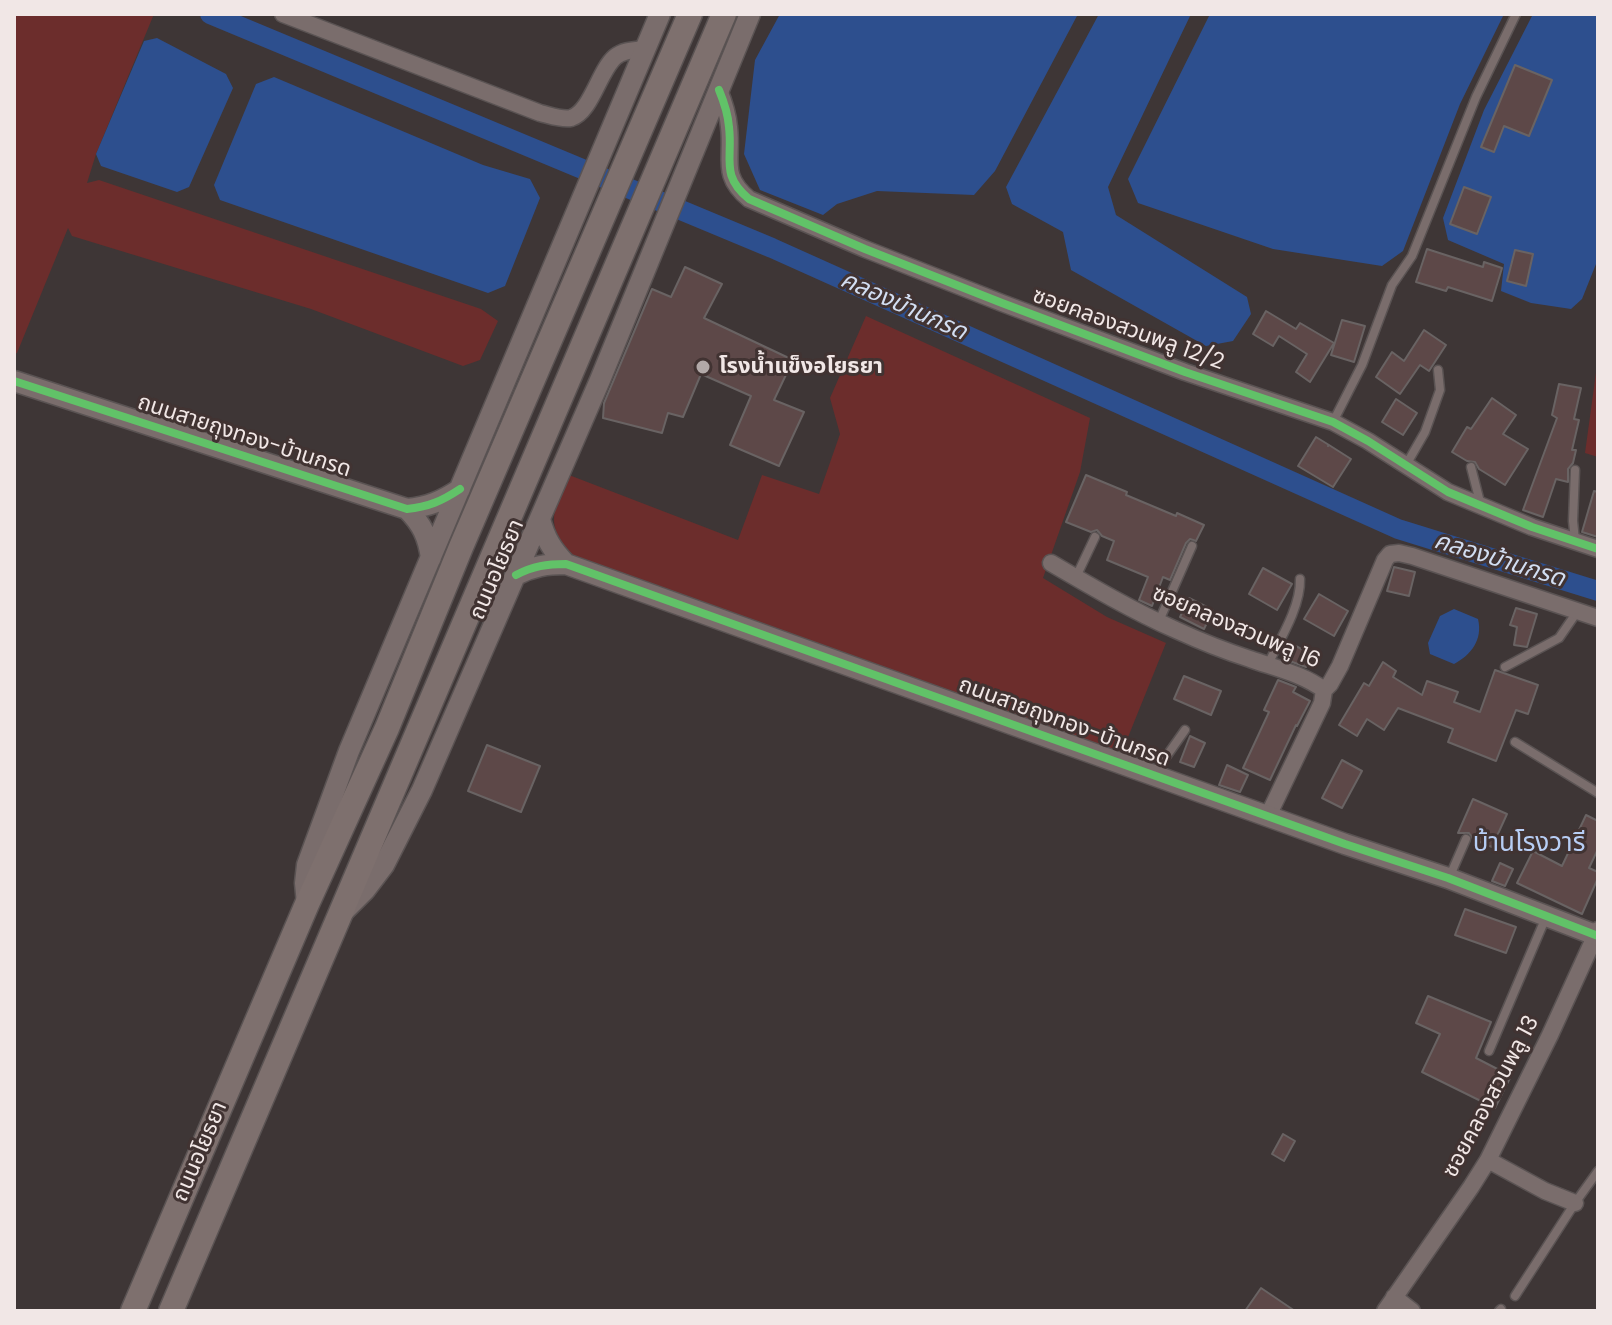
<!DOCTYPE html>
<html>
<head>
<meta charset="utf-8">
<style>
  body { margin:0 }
  #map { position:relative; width:1612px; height:1325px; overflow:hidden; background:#3e3636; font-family:Poppins,sans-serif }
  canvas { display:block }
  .frame { position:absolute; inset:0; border:16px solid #f1e7e6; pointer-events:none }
</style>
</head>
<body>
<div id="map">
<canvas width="1612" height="1325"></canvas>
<div class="frame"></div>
</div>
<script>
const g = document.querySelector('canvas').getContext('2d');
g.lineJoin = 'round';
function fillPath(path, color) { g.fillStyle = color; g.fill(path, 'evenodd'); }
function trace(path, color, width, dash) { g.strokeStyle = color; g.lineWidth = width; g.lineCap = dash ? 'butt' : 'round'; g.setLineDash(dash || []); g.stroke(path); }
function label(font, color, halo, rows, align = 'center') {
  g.font = font + ' Poppins,"Noto Sans Thai",sans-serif'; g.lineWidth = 6; g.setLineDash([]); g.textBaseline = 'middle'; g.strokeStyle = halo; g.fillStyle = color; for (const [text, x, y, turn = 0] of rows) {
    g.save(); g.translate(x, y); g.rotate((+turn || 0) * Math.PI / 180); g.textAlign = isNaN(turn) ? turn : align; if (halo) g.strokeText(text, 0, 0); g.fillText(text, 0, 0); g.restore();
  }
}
const green = new Path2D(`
  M14,14H154L96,154L87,183L99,180L481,309L498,321L480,360L463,366L311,309L72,236L68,228L17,353L14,354Z
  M866,316L1090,418L1080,472L1043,578L1107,617L1166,643L1120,757L968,703L573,555C543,525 554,509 569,475L738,540L762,475L819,494L840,434L830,398Z
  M1598,358V457L1585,453Z`);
const water = new Path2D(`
  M780,14H1078L995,171L974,195L877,191L837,204L823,215L760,190L744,154L755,60Z
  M1099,14H1191L1108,187L1116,215L1247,297L1251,314L1233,341L1206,346L1071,270L1063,232L1012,204L1006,187Z
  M1210,14H1504L1460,104L1403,251L1382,266L1273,249L1138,203L1128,179Z
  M1533,14H1598V259L1582,299L1571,309L1531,303L1501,291L1504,264L1448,240L1443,218L1484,110Z
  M157,38L226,74L233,88L189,187L177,192L101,166L96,154L144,41Z
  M274,77L483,165L530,179L540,198L505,286L488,293L220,200L214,185L256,84Z
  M1454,609L1478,619C1483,640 1471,655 1454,664L1430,654L1428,643L1440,616Z`);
const canal = new Path2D(`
  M210,14L772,248L1398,529L1598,591`);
const building = new Path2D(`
  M1515,65L1552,80L1529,136L1504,126L1494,152L1481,147Z
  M1464,187L1491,197L1477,234L1450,224Z
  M1427,249L1483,267L1484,262L1502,268L1492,301L1448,287L1446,291L1416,282Z
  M1515,250L1533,254L1526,286L1507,281Z
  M685,267L722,284L704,318L793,360L774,400L804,412L779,466L730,445L751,396L701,374L683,417L668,413L662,433L603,418L604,403L652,289L671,297Z
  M1266,311L1296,329L1300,323L1334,343L1310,382L1296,372L1307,354L1279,336L1273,346L1253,334Z
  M1342,320L1365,326L1354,362L1331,355Z
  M1424,330L1446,345L1429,371L1420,365L1400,394L1376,377L1392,352L1404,361Z
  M1559,384L1581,388L1574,419L1579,420L1572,450H1576L1573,463L1568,469V482L1556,479L1543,517L1523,510L1557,418L1552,415Z
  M1492,398L1516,415L1503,434L1528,449L1505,485L1479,469L1475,462L1467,461L1452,452L1467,427L1471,429Z
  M1396,399L1417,413L1403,435L1382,422Z
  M1316,437L1329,445L1328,446L1329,445L1351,459L1333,487L1298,466Z
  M1086,475L1127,492L1126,495L1176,516L1177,513L1204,525L1196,541L1190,539L1186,543L1170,580L1163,577L1152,606L1139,600L1148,577L1107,560L1114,541L1102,536L1097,530L1091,532L1066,522Z
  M1594,491L1598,492V537L1582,532Z
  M1394,567L1415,572L1409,596L1387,591Z
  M1263,568L1292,584L1277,610L1249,594Z
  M1319,594L1348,611L1334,636L1304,619Z
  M1189,598L1213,610L1204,629L1180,617Z
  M1516,608L1537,614L1527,647L1514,645L1517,627L1510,625Z
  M1292,644L1313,655L1306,667L1284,659Z
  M1383,662L1396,671L1393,677L1422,695L1427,681L1458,692L1454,702L1480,712L1495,670L1538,685L1528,714L1516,710L1496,761L1448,742L1453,729L1398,708L1384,730L1367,719L1357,736L1339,725L1364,683L1369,686Z
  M1184,676L1221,691L1211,715L1174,699Z
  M1278,680L1296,687L1293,692L1310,701L1297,726L1296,725L1270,780L1243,768L1269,712L1264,710Z
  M1190,736L1205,743L1194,767L1180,762Z
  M487,745L540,766L521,812L468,791Z
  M1342,760L1362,771L1342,808L1322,798Z
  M1227,765L1248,775L1240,792L1219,785Z
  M1473,799L1507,814L1492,847L1473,839L1469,833H1458Z
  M1586,815L1598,821V849L1589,868L1598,872V878L1582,914L1517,883L1533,851L1562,866Z
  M1500,863L1513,869L1505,886L1492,881Z
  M1465,909L1516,927L1506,953L1455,935Z
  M1428,996L1491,1022L1476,1058L1511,1076L1495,1108L1422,1072L1440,1034L1416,1023Z
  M1283,1134L1295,1141L1284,1161L1272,1154Z
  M1261,1288L1295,1311H1245Z`);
const service = new Path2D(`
  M1333,422L1362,365L1392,285L1412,256L1476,97L1516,14
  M1406,465L1425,432L1440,390L1438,370
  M1471,467L1481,506
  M1575,470L1573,521L1575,540
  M1076,577L1095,537
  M1159,621L1192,546
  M1268,664C1280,640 1301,606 1300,579
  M1505,667L1559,638L1577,612
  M1515,742L1598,793
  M1154,774L1185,730
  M1449,878L1466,839
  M1489,1051L1546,917
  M1515,1296L1575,1203L1598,1171
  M1499,1311L1501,1309`);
const minor = new Path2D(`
  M283,14L540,113C549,115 562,120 571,118C591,112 599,71 615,57C623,50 635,50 645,49
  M719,90C724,102 728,114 729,127C733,159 720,175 749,199L865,249L1002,303L1185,372L1333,422L1368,441L1448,492L1532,527L1598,549
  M1051,563C1092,587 1133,611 1176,630C1200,641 1225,651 1250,659C1275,668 1303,674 1324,690L1322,703L1268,816
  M1324,690L1330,684L1340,666L1385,560L1390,554L1399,553L1412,556L1598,618
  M1488,1160L1545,1191L1575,1203
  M1394,1297L1412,1311
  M1385,1311L1471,1187L1488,1160L1550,1035L1598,930`);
const tertiary = new Path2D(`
  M14,381L407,509C428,507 442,501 460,489
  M407,509C422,524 428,537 431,558
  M540,519C545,538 552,550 566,564
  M516,575C533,566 547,564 566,564L1345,844L1448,878L1598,936
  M307,904L305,883L307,865L349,751L660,14
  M344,911L365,890L384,865L422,790L600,380L750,14`);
const secondary = new Path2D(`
  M133,1311L307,904L387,728L461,547L690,14
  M171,1311L724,14`);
const cycleway = new Path2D(`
  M719,90C724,102 728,114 729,127C733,159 720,175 749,199L865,249L1002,303L1185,372L1333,422L1368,441L1448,492L1532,527L1598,549
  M14,381L407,509C428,507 442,501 460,489
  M516,575C533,566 547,564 566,564L1345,844L1448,878L1598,936`);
const markers = [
  [703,367,8,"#b2a9a8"]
];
const streetNames = [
  ["ซอยคลองสวนพลู 12/2",1128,330,20],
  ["ถนนสายถุงทอง-บ้านกรด",244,437,18],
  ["ถนนอโยธยา",498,570,-67],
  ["ซอยคลองสวนพลู 16",1236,628,23],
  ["ถนนสายถุงทอง-บ้านกรด",1064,723,20],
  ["ซอยคลองสวนพลู 13",1492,1097,-62],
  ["ถนนอโยธยา",201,1152,-67]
];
const poiNames = [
  ["โรงน้ำแข็งอโยธยา",719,367]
];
const waterNames = [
  ["คลองบ้านกรด",903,307,24],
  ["คลองบ้านกรด",1499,561,17]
];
const quarterNames = [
  ["บ้านโรงวารี",1529,844]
];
fillPath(green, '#6c2d2c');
fillPath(water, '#2d4f8e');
trace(canal, '#2d4f8e', 20);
fillPath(building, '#5d4848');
trace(building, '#696363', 2);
trace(service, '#5a5353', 11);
trace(minor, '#5a5353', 19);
trace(tertiary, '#5a5353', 23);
trace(secondary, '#5a5353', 27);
trace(service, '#7a6d6c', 8);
trace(minor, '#7a6d6c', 16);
trace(tertiary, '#7a6d6c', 20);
trace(secondary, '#7e706e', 24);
trace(cycleway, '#61c268', 8);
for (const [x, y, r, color] of markers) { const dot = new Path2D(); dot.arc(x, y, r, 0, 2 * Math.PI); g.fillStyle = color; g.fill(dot); trace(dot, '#413332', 3); }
label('22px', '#f1e7e6', '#413332', streetNames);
label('bold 22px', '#f1e7e6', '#413332', poiNames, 'left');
label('italic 24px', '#d2def2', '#413332', waterNames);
label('26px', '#b7cef5', '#413332', quarterNames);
</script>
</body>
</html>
